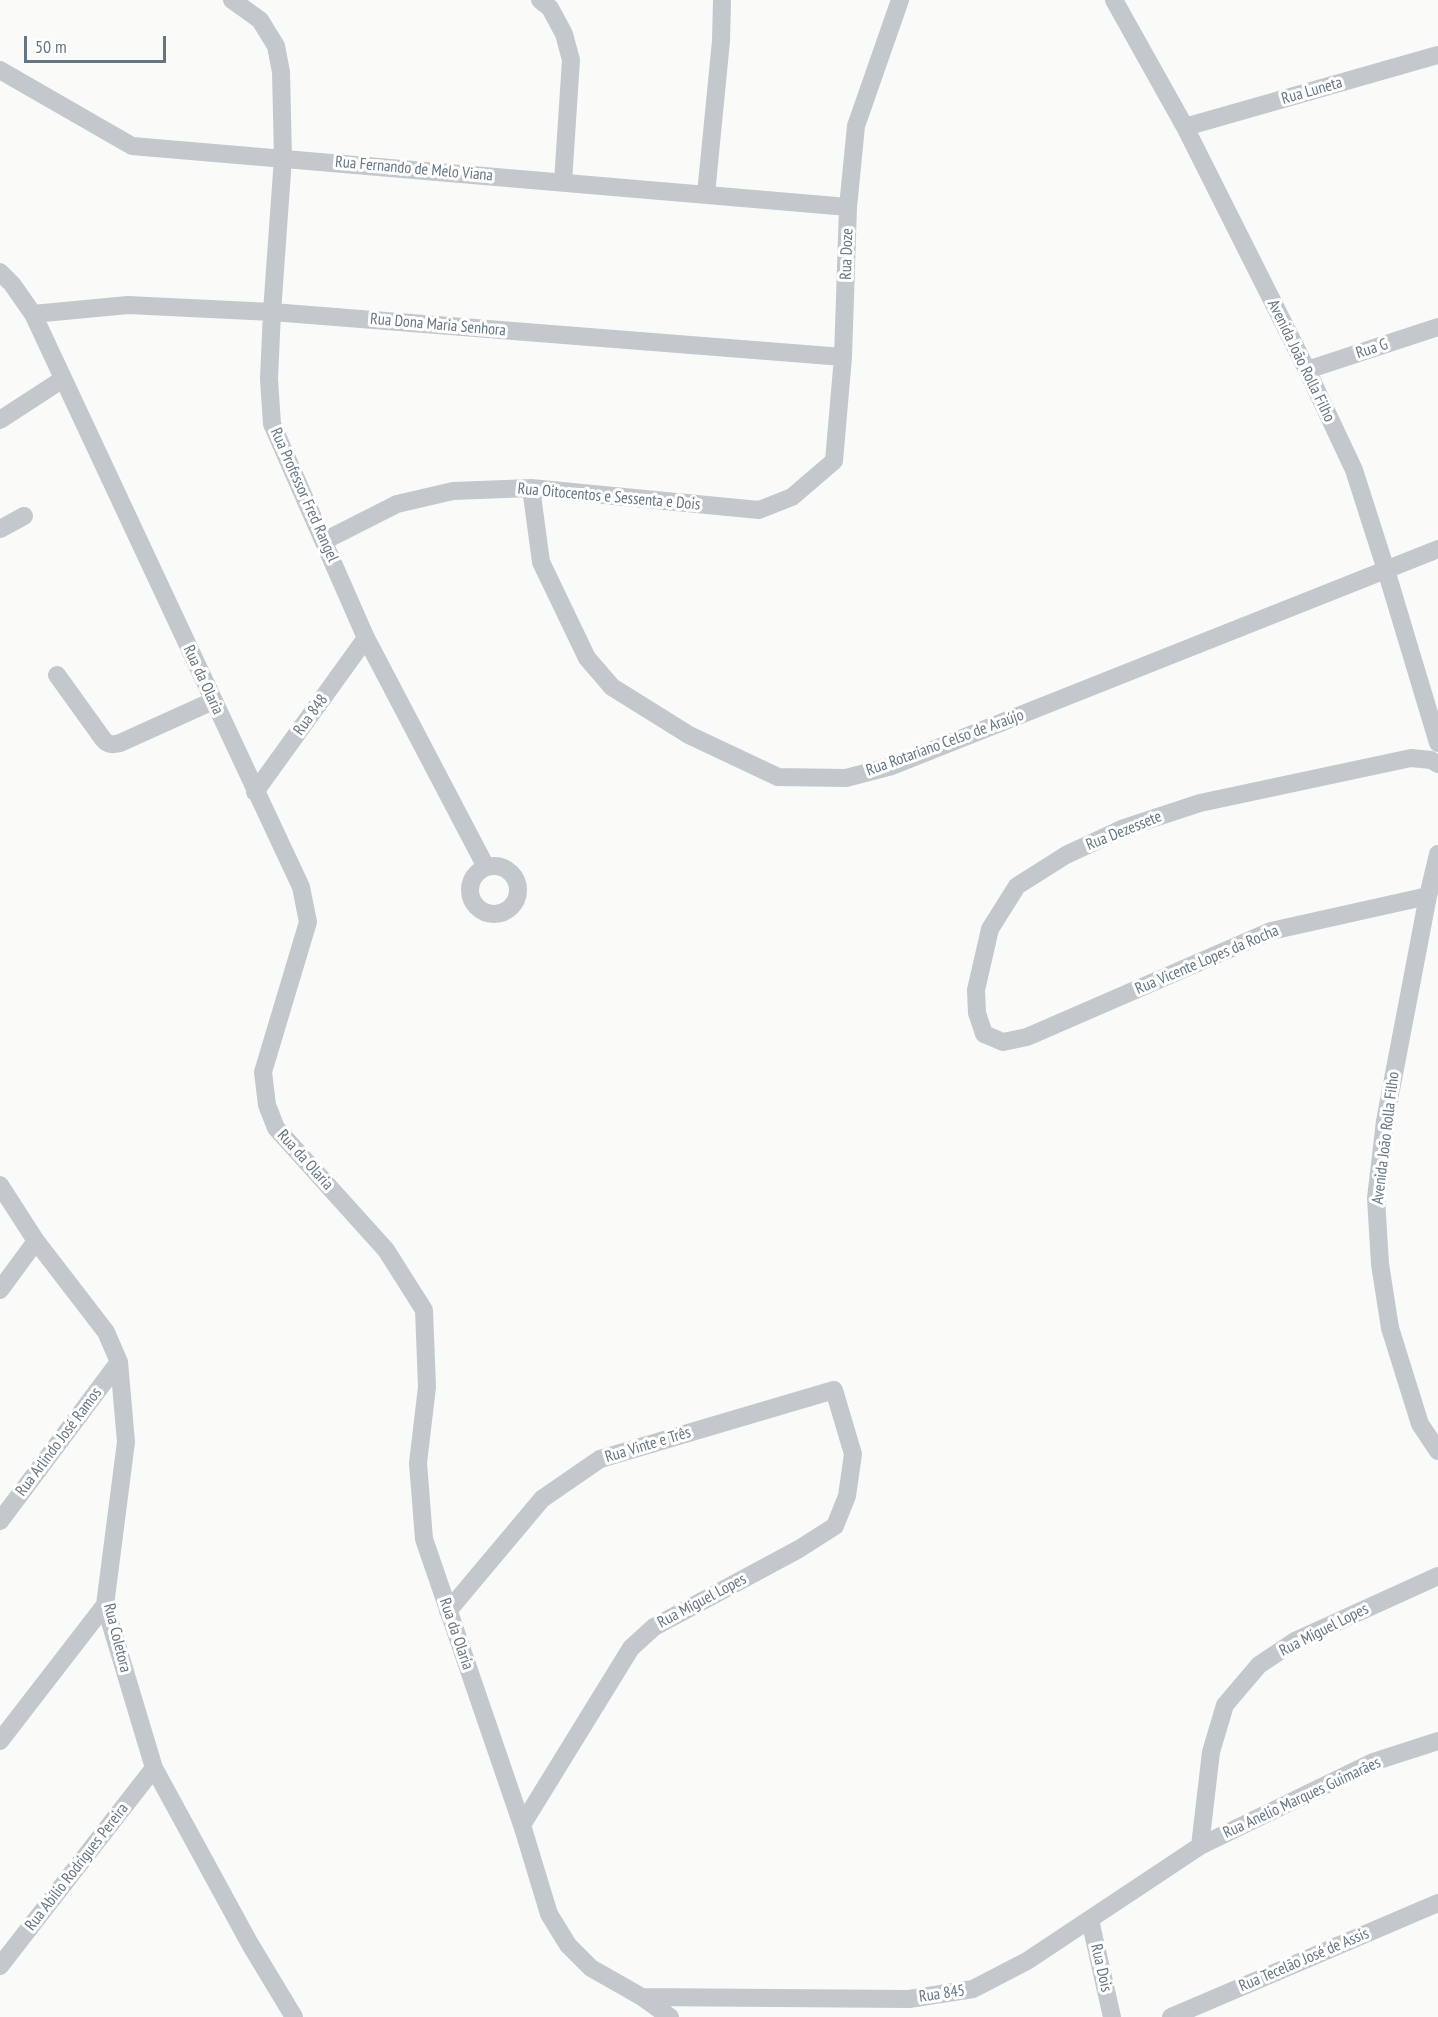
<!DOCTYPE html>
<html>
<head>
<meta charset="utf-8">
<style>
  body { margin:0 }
  #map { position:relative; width:1438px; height:2017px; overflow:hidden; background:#fafaf8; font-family:"PT Sans Narrow",sans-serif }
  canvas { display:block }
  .scale { position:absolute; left:24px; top:36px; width:142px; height:27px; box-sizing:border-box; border:3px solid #657683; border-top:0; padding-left:8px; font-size:18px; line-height:21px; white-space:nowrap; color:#657683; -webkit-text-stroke:4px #fff; paint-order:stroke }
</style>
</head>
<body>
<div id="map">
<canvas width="1438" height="2017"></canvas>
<div class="scale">50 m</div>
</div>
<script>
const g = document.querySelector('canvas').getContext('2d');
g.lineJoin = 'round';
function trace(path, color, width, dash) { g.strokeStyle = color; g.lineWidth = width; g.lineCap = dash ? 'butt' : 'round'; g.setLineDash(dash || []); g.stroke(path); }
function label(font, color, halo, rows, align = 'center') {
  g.font = font + ' "PT Sans Narrow",sans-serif'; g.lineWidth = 6; g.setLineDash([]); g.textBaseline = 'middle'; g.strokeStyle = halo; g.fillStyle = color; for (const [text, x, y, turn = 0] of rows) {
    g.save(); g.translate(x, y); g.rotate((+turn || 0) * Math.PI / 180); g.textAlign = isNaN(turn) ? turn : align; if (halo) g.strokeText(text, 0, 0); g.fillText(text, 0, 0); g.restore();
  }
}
const minor = new Path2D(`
  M232,0L260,20L276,46L281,72L283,158L272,312L269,379L272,424L366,638L486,867
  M540,0L550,8L564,34L571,60L563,182
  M1114,0L1185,127L1307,370L1354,470L1386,570L1438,743
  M0,70L132,146L848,207
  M1185,127L1438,55
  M706,194L721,41L722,0
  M0,272L12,284L33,314L301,887L308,922L263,1072L267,1105L276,1128L386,1250L424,1310L427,1387L418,1463L424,1539L522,1825L549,1914L568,1945L591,1968L642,1997L670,2017
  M33,314L128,305L272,312L843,357
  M1307,370L1438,327
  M0,420L63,379
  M531,488L541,562L587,658L612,687L689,735L778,777L846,778L892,766L1438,549
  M0,529L24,516
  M324,541L397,504L453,491L531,488L759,510L792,497L834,461L843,357L848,207L856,126L900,0
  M57,675L103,739C108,745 112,745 120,743L213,701
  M255,792L366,638
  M1438,854L1428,896L1385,1121L1376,1198L1380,1264L1390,1328L1420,1424L1438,1451
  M470 890a24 24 0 1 1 48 0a24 24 0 1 1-48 0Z
  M1428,896L1271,931L1027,1037L1003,1042L984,1034L977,1013L976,990L990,929L1017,886L1066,855L1124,828L1200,803L1411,758L1431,760L1438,764
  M0,1185L36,1241L106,1332L119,1362L126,1442L105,1605L154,1768L250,1944L294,2017
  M0,1290L36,1241
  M0,1521L119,1362
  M448,1611L542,1499L600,1459L834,1390L853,1454L847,1496L835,1526L799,1549L654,1627L631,1648L522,1825
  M0,1741L105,1605
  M1200,1846L1211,1752L1225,1705L1259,1665L1295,1641L1438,1576
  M1090,1920L1112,2017
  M0,1966L154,1768
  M642,1997L909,1999L973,1989L1027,1961L1200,1846L1373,1762L1438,1741
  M1171,2017L1438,1903`);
const streetNames = [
  ["Rua Luneta",1312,91,-16],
  ["Rua Fernando de Melo Viana",414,169,5],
  ["Rua Doze",847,254,-88],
  ["Rua Dona Maria Senhora",438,325,5],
  ["Rua G",1372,349,-18],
  ["Avenida João Rolla Filho",1301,361,64],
  ["Rua Professor Fred Rangel",304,495,66],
  ["Rua Oitocentos e Sessenta e Dois",609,497,5],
  ["Rua da Olaria",203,680,65],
  ["Rua 848",311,715,-54],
  ["Rua Rotariano Celso de Araújo",945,743,-20],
  ["Rua Dezessete",1124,831,-22],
  ["Rua Vicente Lopes da Rocha",1207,960,-23],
  ["Avenida João Rolla Filho",1386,1138,-83],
  ["Rua da Olaria",305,1160,48],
  ["Rua Arlindo José Ramos",59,1442,-53],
  ["Rua Vinte e Três",648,1445,-17],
  ["Rua Miguel Lopes",702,1601,-28],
  ["Rua Miguel Lopes",1324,1630,-27],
  ["Rua da Olaria",456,1634,71],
  ["Rua Coletora",117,1638,76],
  ["Rua Anelio Marques Guimarães",1302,1798,-25],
  ["Rua Abílio Rodrigues Pereira",77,1867,-52],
  ["Rua Tecelão José de Assis",1304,1960,-23],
  ["Rua Dois",1101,1968,77],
  ["Rua 845",942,1994,-8]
];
trace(minor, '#c3c8cc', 18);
label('16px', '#657683', '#fff', streetNames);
</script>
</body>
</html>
